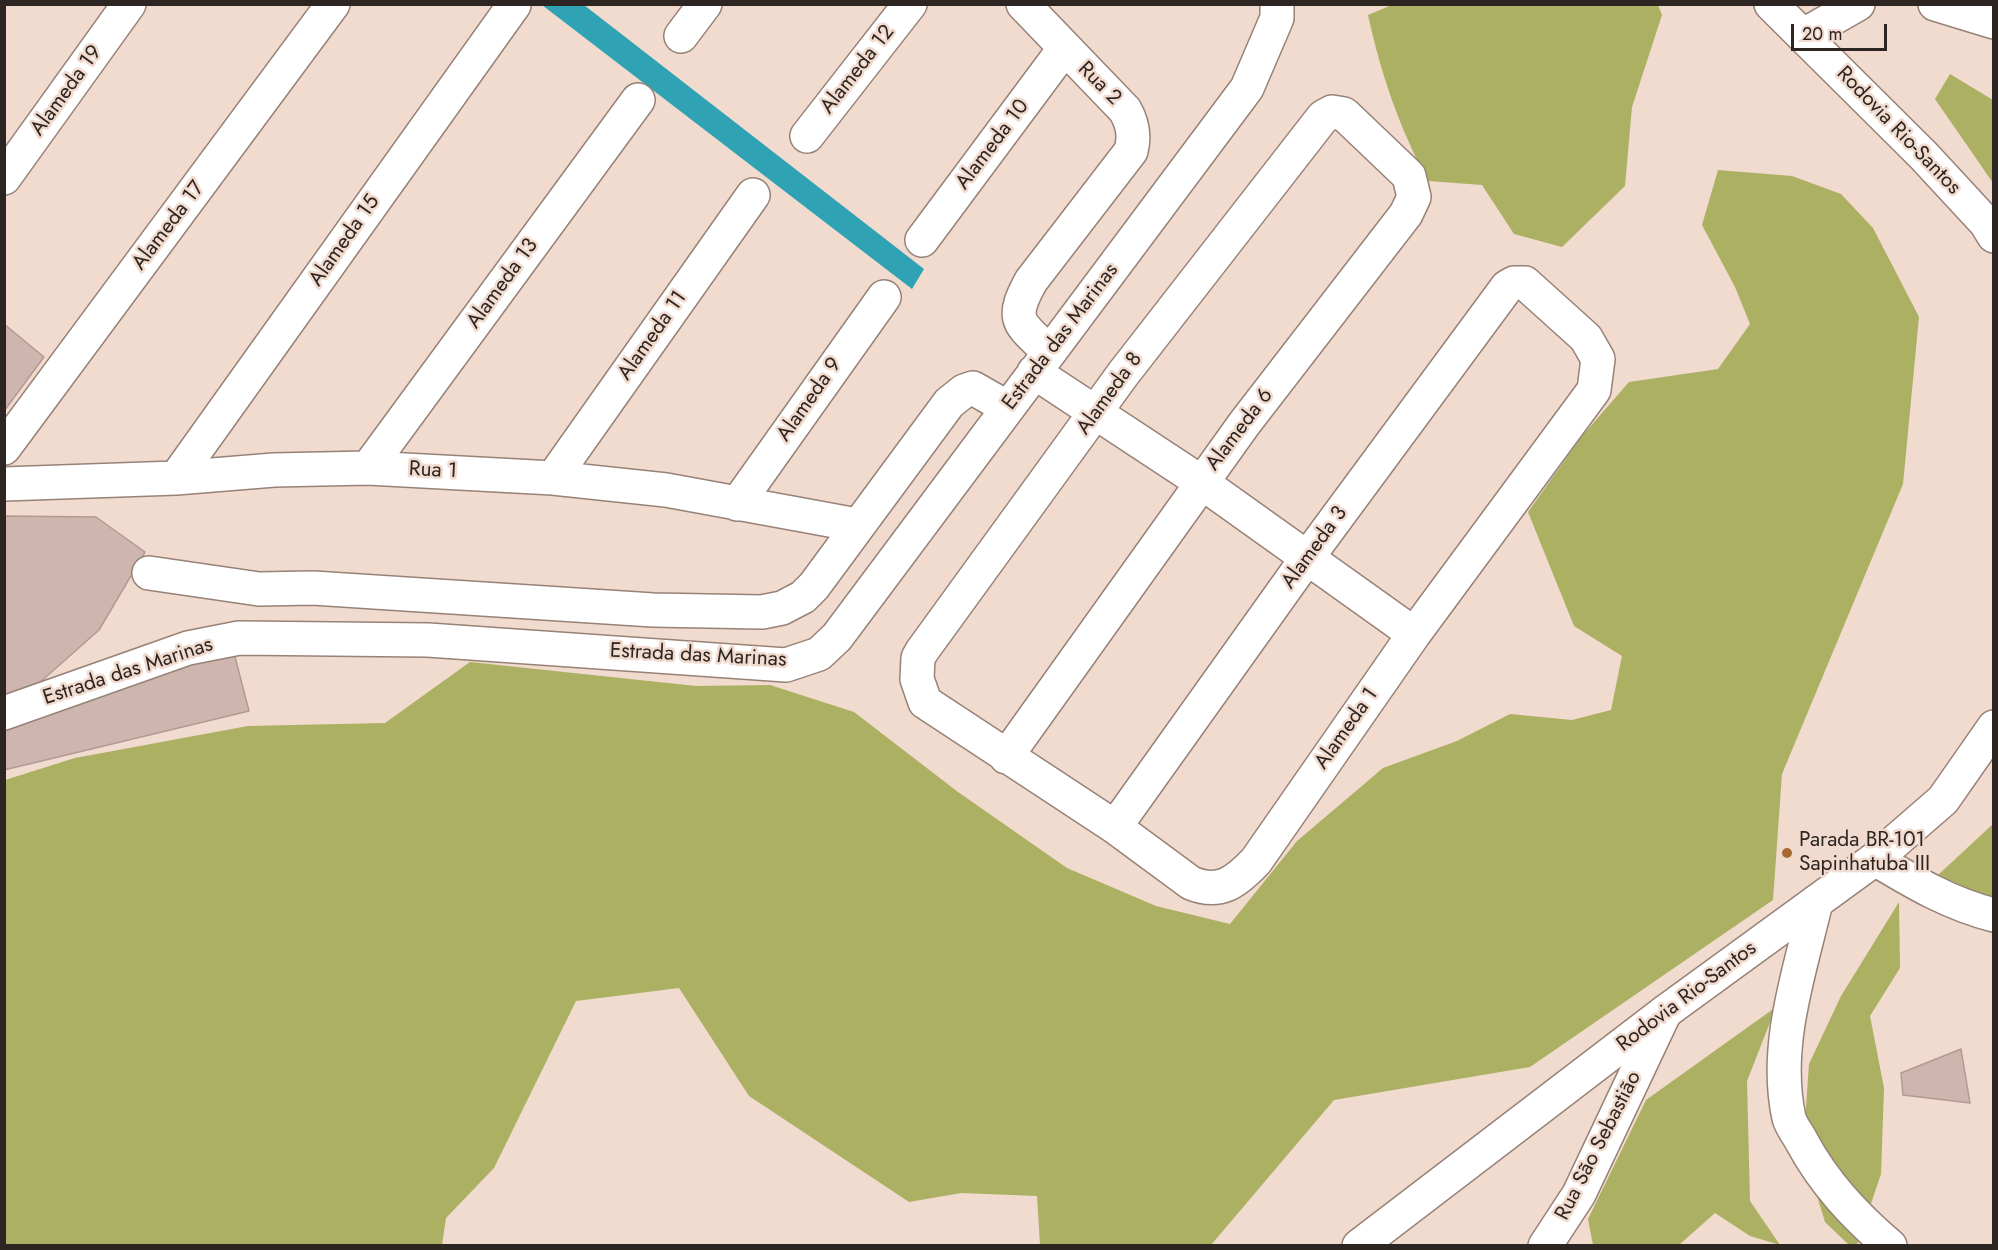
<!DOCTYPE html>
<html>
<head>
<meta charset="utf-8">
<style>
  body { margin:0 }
  #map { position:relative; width:1998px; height:1250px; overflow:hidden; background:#f1dace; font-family:Jost,sans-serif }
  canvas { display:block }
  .frame { position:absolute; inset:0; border:6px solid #2d2521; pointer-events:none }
  .scale { position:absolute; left:1791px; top:24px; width:96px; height:27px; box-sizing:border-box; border:3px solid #2d2521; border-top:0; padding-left:8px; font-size:18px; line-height:21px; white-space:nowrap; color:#2d2521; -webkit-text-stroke:4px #f1dace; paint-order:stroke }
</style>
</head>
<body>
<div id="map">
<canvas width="1998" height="1250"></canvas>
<div class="frame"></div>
<div class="scale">20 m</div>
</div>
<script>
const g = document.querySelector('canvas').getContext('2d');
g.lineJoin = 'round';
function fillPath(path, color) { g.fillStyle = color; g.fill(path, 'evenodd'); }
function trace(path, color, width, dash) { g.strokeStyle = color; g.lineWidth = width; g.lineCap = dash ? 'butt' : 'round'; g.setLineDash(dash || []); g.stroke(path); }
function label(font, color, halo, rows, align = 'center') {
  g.font = font + ' Jost,sans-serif'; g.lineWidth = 5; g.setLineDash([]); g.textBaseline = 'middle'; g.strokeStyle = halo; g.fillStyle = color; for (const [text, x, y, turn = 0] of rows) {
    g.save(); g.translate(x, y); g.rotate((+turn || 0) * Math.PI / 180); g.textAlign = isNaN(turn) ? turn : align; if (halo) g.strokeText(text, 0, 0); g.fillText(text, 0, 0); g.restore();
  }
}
const forest = new Path2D(`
  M1394,4L1658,5L1662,15L1632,107L1625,186L1562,247L1514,234L1482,185L1428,181C1399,127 1381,74 1368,15Z
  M1950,74L1993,100V183L1935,99Z
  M1718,170L1792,176L1841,194L1873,228L1919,317L1903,484L1782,774L1773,900L1530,1067L1334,1100L1211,1245H1040L1037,1196L961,1193L909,1202L749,1096L679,988L576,1001L494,1168L446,1218L442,1245H5V780L75,758L248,726L385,723L470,662L696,686L770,685L854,712L958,792L1067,868L1156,906L1230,924L1297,841L1383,768L1457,741L1510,714L1572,720L1611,710L1622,656L1574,626L1528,512L1582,436L1629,382L1718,369L1750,324L1735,287L1702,225Z
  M1993,824V900L1938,875Z
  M1899,902L1900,968L1870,1016L1884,1088L1881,1174L1857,1245H1849L1825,1222L1803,1150L1809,1064L1841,996Z
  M1776,1007L1747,1081L1750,1201L1780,1245L1750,1236L1715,1213L1679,1245H1593L1588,1219L1646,1100Z`);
const water = new Path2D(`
  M542,5H584L924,269L912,289Z`);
const building = new Path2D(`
  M4,324L44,357L4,411Z
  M4,516L96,517L145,552L99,630L29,692L4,703Z
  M233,649L249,711L4,770V730Z
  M1961,1049L1970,1103L1903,1095L1901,1073Z`);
const minor = new Path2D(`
  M1023,4L1125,110C1133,124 1135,136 1131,151L1031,281C1009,321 1019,323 1049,352
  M1935,4L1994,22
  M1804,35L1858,4
  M681,36L705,4
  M807,136L910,4
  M4,178L129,4
  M922,240L1064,49
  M1034,372L1201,482L1414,634
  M4,448L333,4
  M368,468L638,100
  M176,478L514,5
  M553,478L753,195
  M4,484L176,478L274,470L368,468L553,478L666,490L857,525
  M737,504L884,297
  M149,573L259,589L313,588L653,610L762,612L782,608L803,597L814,586L949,403L964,391L973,388L1008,408
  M4,713L188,648L239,638L428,640L786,665L819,654L837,637L1247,88L1277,18V4
  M1006,757L1244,424L1406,214L1414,197L1409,176L1344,114L1332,112L1323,117L1123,374L922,651L918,658L917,679L925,702L1115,827L1191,883C1220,895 1236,882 1256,861L1414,634L1594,390L1598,359L1586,338L1525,283H1514L1507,287L1307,558L1115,827
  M1875,859C1913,882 1950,904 1994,915
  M1816,902C1800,971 1773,1046 1789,1118C1791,1126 1798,1134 1802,1142C1824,1183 1854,1215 1890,1246
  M1545,1246L1579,1194L1665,1012`);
const trunk = new Path2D(`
  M1771,4L1924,156L1986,223L1994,236
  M1359,1246L1665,1012L1875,859L1943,800L1994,727`);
const markers = [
  [1787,853,6,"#a76730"]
];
const streetNames = [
  ["Alameda 12",858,70,-52],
  ["Rua 2",1099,84,45],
  ["Alameda 19",67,91,-54],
  ["Rodovia Rio-Santos",1898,131,46],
  ["Alameda 10",993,145,-53],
  ["Alameda 17",169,226,-53],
  ["Alameda 15",345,241,-55],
  ["Alameda 13",503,284,-54],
  ["Alameda 11",653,336,-55],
  ["Estrada das Marinas",1061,337,-53],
  ["Alameda 8",1110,394,-54],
  ["Alameda 9",810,400,-55],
  ["Alameda 6",1240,430,-53],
  ["Rua 1",433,471,3],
  ["Alameda 3",1315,548,-54],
  ["Estrada das Marinas",698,656,3],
  ["Estrada das Marinas",128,672,-18],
  ["Alameda 1",1347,729,-55],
  ["Rodovia Rio-Santos",1687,997,-37],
  ["Rua São Sebastião",1599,1146,-63]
];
const poiNames = [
  ["Parada BR-101",1799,841],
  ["Sapinhatuba III",1799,865]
];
fillPath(forest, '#acb062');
fillPath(water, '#2fa2b3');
fillPath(building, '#ceb6ae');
trace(building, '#b29a93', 1.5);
trace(minor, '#978277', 36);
trace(trunk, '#978277', 36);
trace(minor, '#fff', 33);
trace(trunk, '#fff', 33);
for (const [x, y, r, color] of markers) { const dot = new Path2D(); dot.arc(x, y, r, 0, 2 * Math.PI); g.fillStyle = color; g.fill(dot); trace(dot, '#f1dace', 2); }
label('21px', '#2d2521', '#f1dace', streetNames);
label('21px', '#2d2521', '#f1dace', poiNames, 'left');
</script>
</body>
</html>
